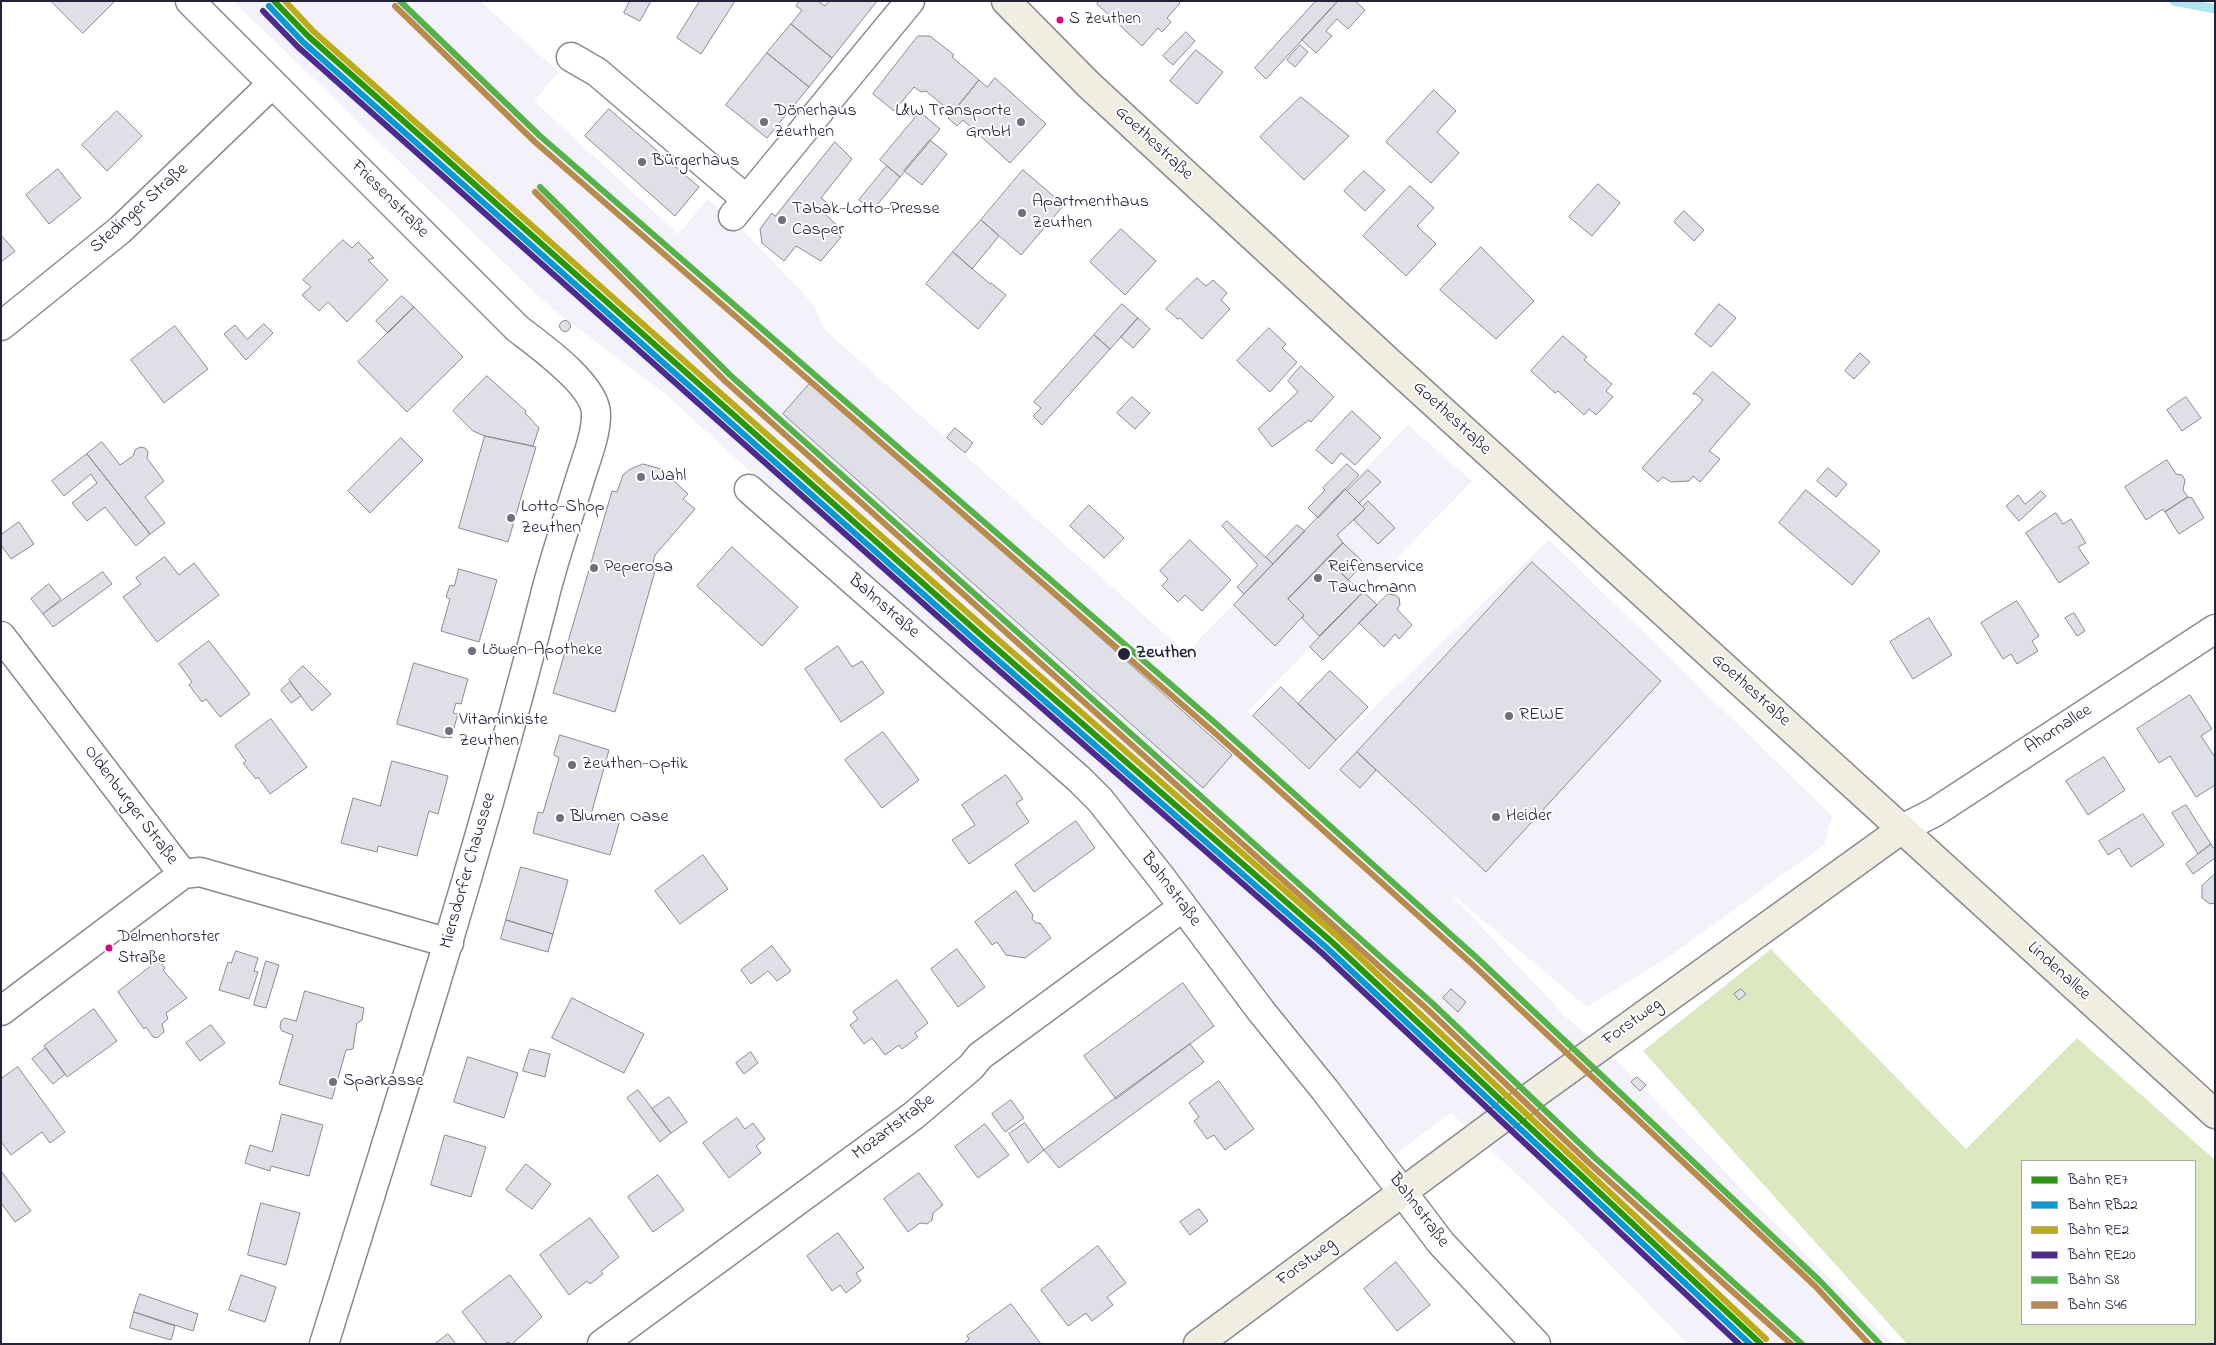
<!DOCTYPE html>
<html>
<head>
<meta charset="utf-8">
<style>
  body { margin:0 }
  #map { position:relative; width:2216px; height:1345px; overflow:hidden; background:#fff; font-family:"Indie Flower",sans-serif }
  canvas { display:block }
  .frame { position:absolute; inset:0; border:2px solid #22223b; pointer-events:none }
  .legend { position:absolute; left:2021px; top:1160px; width:175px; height:165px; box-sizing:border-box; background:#fff; border:1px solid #a7a7b1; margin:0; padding:6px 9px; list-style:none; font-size:15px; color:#22223b }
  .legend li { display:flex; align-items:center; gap:10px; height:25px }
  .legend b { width:25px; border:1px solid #a7a7b1 }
</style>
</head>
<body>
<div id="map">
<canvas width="2216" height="1345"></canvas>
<div class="frame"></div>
<ul class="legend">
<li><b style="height:6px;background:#269900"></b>Bahn RE7</li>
<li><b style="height:6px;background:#009bd5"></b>Bahn RB22</li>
<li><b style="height:6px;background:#bdab12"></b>Bahn RE2</li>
<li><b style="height:6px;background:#4e2a8e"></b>Bahn RE20</li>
<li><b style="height:6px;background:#52b447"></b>Bahn S8</li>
<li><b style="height:6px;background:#ba8a4d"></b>Bahn S46</li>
</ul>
</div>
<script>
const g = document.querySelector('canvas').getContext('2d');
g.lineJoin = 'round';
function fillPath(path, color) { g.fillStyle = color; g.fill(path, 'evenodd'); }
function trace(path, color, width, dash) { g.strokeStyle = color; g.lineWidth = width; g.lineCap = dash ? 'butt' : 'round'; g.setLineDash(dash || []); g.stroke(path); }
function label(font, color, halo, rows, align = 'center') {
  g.font = font + ' "Indie Flower",sans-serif'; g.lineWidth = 4; g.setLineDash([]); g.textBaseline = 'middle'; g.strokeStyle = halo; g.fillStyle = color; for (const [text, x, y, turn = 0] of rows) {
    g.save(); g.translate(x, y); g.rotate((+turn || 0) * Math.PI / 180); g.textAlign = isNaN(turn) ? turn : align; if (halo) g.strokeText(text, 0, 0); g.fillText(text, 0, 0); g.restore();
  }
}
const built = new Path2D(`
  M233,1H480L559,72L534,101L678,234L708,199L746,233L814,305L824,329L1186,653L1408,425L1472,481L1248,711L1308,771L1549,540L1832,816L1824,845L1667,958L1587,1007L1449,892L1564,1015L1614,1058L1893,1344H1688L1569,1223L1451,1113L1395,1154L1262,999L1085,777L663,392L550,307Z`);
const green = new Path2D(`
  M1771,949L1966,1149L2077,1038L2215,1160V1344H1907L1643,1051ZM2022,1161H2195V1324H2022Z`);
const stream = new Path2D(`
  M2174,1L2215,9`);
const building = new Path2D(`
  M51,1H115L83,33Z
  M630,1H651L640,21L624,13Z
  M700,1H735L701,54L677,38Z
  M800,1H818L825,6L829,1H877L832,58L791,24L802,10L796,6Z
  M1099,1H1178L1180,3L1167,18L1171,22L1162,32L1158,28L1142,46L1097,4Z
  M1316,1H1338L1266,79L1255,68Z
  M1338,1H1355L1365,10L1348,29L1337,19L1326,31L1332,36L1316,53L1302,40Z
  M791,24L832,58L809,87L767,53Z
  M1186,32L1195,41L1173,65L1163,56Z
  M918,36H930L954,55L952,57L979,80L952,113L926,91L921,92L914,87L894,111L873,94Z
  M1300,45L1308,52L1295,67L1287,60Z
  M1196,50L1223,72L1197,104L1170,81Z
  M767,53L809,87L767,138L726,105Z
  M995,78L1046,124L1010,163L963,120L957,126L948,118L979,80L987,87Z
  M1434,90L1456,111L1437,132L1459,153L1431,183L1386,142Z
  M1301,97L1349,136L1304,180L1260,137Z
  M609,109L699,187L675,216L585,136Z
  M117,111L142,136L107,171L82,145Z
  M920,112L940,129L900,177L880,160Z
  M930,140L947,154L922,185L904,171Z
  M835,142L852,159L821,198L831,206L825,214L843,231L839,236L841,237L821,261L796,246L784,261L762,243L760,229L772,213L775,216Z
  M887,166L900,177L872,211L859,200Z
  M58,169L81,198L49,224L26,195Z
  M1023,170L1064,205L1021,255L981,220Z
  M1364,171L1385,190L1365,211L1344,191Z
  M1598,184L1620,203L1592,236L1569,217Z
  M1410,186L1434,208L1417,226L1436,244L1406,276L1363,236Z
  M1684,211L1704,230L1694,241L1674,222Z
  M981,220L999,236L972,269L953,252Z
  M1121,229L1156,261L1125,295L1090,262Z
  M1,235L15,251L1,262Z
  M343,240L352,248L358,242L374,258L368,260L388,280L347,322L328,302L319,311L302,295L311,287L303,280Z
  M1481,247L1534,301L1496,339L1440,290Z
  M953,252L990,284L991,283L1006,295L978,329L926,284Z
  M1197,278L1206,286L1213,280L1227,293L1221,300L1230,309L1202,339L1180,318L1178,319L1166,309Z
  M402,296L414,307L388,333L376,321Z
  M1122,304L1138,318L1110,349L1094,335Z
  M1719,304L1736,318L1711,347L1695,334Z
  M414,307L463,357L407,412L358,362Z
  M1138,318L1150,329L1133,348L1121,337Z
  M559.5 326a5.5 5.5 0 1 1 11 0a5.5 5.5 0 1 1-11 0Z
  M264,324L273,333L246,360L224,334L235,325L247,339Z
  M175,326L208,369L164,403L131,360Z
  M1269,328L1286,344L1282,348L1297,362L1270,392L1237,361Z
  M1094,335L1110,349L1042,425L1033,416L1041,408L1034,402Z
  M1563,336L1587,357L1584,360L1612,384L1606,391L1613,397L1596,415L1589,409L1584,415L1558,391L1555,393L1531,371Z
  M1860,353L1870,362L1854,379L1845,371Z
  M1301,366L1334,397L1311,422L1309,420L1272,447L1258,429L1298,392L1288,381Z
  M1713,372L1750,404L1709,451L1720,459L1700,482L1693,476L1689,481L1671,482L1663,477L1658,482L1642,468L1703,400L1696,394H1693Z
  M487,376L526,411L525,413L539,428L533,446L485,436L473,431L453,411Z
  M812,381L1232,755L1203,788L783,414Z
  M1132,397L1150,413L1135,429L1117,413Z
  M2186,397L2201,418L2182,431L2167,410Z
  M1352,411L1381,438L1355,465L1341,453L1332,464L1316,450Z
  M955,428L973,443L965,453L947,438Z
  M485,436L536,447L508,542L459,528Z
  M401,438L423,460L370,513L348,491Z
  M102,442L120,465L133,456L135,450L140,447L145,448L148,452L147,458L164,481L145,497L165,523L150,534L87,454Z
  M87,454L150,534L136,546L105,507L87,521L72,503L97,483L91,474L64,496L52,481Z
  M2167,460L2176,474L2182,475L2185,480L2183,490L2188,497L2165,512L2163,509L2146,520L2125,487Z
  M643,464L661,469L688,494L683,499L695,509L655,555L651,570L655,571L615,712L553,693L612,491L617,492L623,475L629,470Z
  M1347,464L1359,475L1318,518L1308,508L1325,490L1323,488Z
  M1828,468L1847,484L1836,497L1817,481Z
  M1368,470L1381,482L1359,503L1347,491Z
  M1345,489L1365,509L1337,535L1343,543L1288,599L1304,615L1275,646L1234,605Z
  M1806,490L1880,551L1852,585L1779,523Z
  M2041,491L2046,496L2019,521L2006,506L2018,495L2025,504Z
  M2188,497L2192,498L2204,518L2179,534L2165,512Z
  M1368,501L1395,528L1378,544L1354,520L1365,509L1363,507Z
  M1089,505L1124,538L1104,558L1070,526Z
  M2056,513L2063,524L2071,519L2086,543L2078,547L2089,563L2059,583L2026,533Z
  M1227,521L1273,564L1244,594L1237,587L1258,565L1222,526Z
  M19,522L34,544L11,559L1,545V535Z
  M1297,525L1305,531L1273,564L1266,557Z
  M1190,540L1231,580L1202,611L1185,595L1178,602L1162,586L1168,579L1160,571Z
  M1343,543L1364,563L1348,580L1327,559Z
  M732,547L798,607L762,646L697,586Z
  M165,557L179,575L194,563L219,595L157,642L123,597L141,584L136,578Z
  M1327,559L1362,593L1319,636L1302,618L1304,615L1288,599Z
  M1532,562L1661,681L1486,872L1357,752Z
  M459,569L497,580L479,642L441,631L450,599L446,597L450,585L454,586Z
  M103,572L112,584L53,627L43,614Z
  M49,584L61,599L43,614L31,599Z
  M1364,592L1377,605L1323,660L1310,647Z
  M1388,594L1395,595L1399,598L1400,605L1397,609L1412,625L1399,639L1395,634L1384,647L1359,623Z
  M2017,601L2039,636L2032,641L2038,651L2017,664L2011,654L2003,659L1981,623Z
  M2074,613L2085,631L2077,636L2065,618Z
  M1929,618L1952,655L1913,679L1890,642Z
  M209,641L250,694L220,717L206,699L202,702L189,685L192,682L179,664Z
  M838,646L852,667L862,661L884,693L841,722L805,669Z
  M414,663L468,679L461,704L456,703L453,713L458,714L451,738L446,737L445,738L397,724Z
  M303,666L331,694L312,711L289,680Z
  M1330,671L1368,707L1336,740L1298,704Z
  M290,682L301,696L291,703L281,690Z
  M1281,687L1336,740L1309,769L1253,716Z
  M2190,695L2212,729L2201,736L2215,757V785L2196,797L2170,756L2159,763L2137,729Z
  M271,719L307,767L270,794L258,777L256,779L243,763L246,761L235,746Z
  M883,732L919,780L882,808L845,760Z
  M560,735L609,750L590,818L596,820L598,815L620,820L610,855L533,833L538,812L543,813L559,758L554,755Z
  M1357,752L1376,770L1360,788L1340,770Z
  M2104,757L2125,790L2088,815L2066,781Z
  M392,761L448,776L438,814L429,811L417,856L378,846L377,852L341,843L353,798L380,806Z
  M1006,775L1023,799L1016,803L1029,822L969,864L952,840L975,825L962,805Z
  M2186,805L2211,844L2198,854L2172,813Z
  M2143,814L2164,845L2131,867L2119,848L2108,855L2099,841Z
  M1076,821L1095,848L1034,892L1015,865Z
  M2211,844L2215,850V858L2193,874L2186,864Z
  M703,855L728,889L680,924L655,891Z
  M521,867L568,880L553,934L506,920Z
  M2215,874V903L2210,904L2202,898V886Z
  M1016,891L1033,915L1032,919L1036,923H1040L1051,938L1025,958L1006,955L997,942L992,945L975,922Z
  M506,920L553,934L548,952L501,939Z
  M772,946L791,971L777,981L768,971L751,984L741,970Z
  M957,949L985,987L958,1007L931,969Z
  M236,951L258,958L254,971L258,972L249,999L219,990L228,962L231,963Z
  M159,960L165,968L163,970L187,998L166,1013L168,1019L162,1024L164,1032L157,1038L153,1037L146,1027L144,1029L118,992Z
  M266,961L279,965L266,1008L254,1005Z
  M897,980L928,1023L915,1033L918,1037L902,1049L899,1045L885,1055L872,1038L864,1044L850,1025L858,1019L853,1012Z
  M1183,983L1214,1026L1116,1099L1084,1056Z
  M1451,989L1466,1002L1458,1012L1443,998Z
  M1741,989L1746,994L1739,1000L1734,994Z
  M305,991L364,1008L362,1020L357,1023L353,1049L346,1050L332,1099L279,1084L293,1035L282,1031L280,1027L281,1021L285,1018L296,1021Z
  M572,998L644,1034L624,1073L552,1038Z
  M94,1009L117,1041L67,1077L44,1046Z
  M211,1025L225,1043L200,1061L186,1043Z
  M1190,1044L1204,1062L1059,1168L1044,1150Z
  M46,1048L65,1074L53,1084L32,1059Z
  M530,1049L550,1054L545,1077L523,1071Z
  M751,1052L758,1063L744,1074L736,1063Z
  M468,1057L518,1073L504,1118L454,1102Z
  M18,1067L65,1132L50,1143L42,1132L11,1155L1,1142V1079Z
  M1637,1077L1646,1085L1640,1091L1631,1082Z
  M1219,1081L1254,1129L1225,1150L1214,1135L1207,1139L1194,1121L1199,1117L1189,1103Z
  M638,1090L671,1133L660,1142L627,1098Z
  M669,1097L687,1122L671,1133L652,1109Z
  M1011,1100L1024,1118L1005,1132L992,1114Z
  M282,1114L323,1125L309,1176L271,1166L270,1171L245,1163L250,1145L272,1152Z
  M737,1118L745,1129L753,1123L765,1139L756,1146L761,1153L729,1178L703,1143Z
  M1025,1123L1044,1150L1028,1163L1009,1134Z
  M985,1124L1009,1155L978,1178L955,1147Z
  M445,1135L486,1147L471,1197L431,1185Z
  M526,1164L551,1184L532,1209L506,1190Z
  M1,1171L31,1211L15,1222L1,1203Z
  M919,1173L943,1205L933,1213L932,1220L927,1224L920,1223L908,1232L884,1199Z
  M658,1175L684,1210L653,1232L628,1197Z
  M261,1203L300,1213L286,1265L248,1255Z
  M1199,1209L1208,1221L1190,1235L1180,1222Z
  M590,1218L619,1257L601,1271L603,1274L590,1284L587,1281L569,1295L540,1255Z
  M838,1233L864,1268L856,1273L861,1281L846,1293L840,1285L832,1291L807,1256Z
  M1098,1246L1126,1283L1107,1297L1113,1305L1092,1321L1086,1313L1068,1326L1041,1290Z
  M1396,1262L1430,1305L1397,1331L1364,1289Z
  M241,1275L276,1287L265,1322L229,1310Z
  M510,1275L542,1317L512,1344L508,1342L505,1344H487L462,1312Z
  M140,1294L198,1314L193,1331L134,1312Z
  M1011,1304L1041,1344H964L969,1339L967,1336Z
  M134,1312L175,1326L171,1340L130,1328Z
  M448,1334L456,1344H435Z`);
const minor = new Path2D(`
  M190,1L518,329C539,345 597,386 596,415C596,436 586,459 580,479C568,519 554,558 544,599C480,850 401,1097 324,1344
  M571,57L597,72L746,199
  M733,216L910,1
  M1,326L120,230L272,84
  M749,489L1079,779L1100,800L1160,876L1261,1011L1325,1090L1441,1243L1536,1344
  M1,636L183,874
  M1902,829L1935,812L2215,629
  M1,1011L183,874L200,872L449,943
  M602,1344L913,1116L971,1067L980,1056L1183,907`);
const major = new Path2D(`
  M1006,1L1089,85L1390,363L2215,1114
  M1198,1344L1532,1096L1902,829`);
const rail1 = new Path2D(`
  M274,1L308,36L981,635L1332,942L1761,1344`);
const rail2 = new Path2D(`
  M269,6L303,42L976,641L1327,948L1750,1344`);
const rail3 = new Path2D(`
  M285,1L313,31L986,629L1337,936L1766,1339`);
const rail4 = new Path2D(`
  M263,11L298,47L971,646L1322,953L1739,1344`);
const rail5 = new Path2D(`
  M400,1L540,136L1221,728L1477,958L1820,1281L1880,1344
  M540,187L730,375L1432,1003L1594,1157L1802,1344`);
const rail6 = new Path2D(`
  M395,6L535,142L1216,734L1472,964L1815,1286L1869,1344
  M535,192L725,381L1427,1009L1589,1163L1791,1344`);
const markers = [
  [1060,20,4.5,"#e5007d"],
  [764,122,5,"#6f6f80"],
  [1021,122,5,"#6f6f80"],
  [642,162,5,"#6f6f80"],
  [1022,213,5,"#6f6f80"],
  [782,220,5,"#6f6f80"],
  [641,477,5,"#6f6f80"],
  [511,518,5,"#6f6f80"],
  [594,568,5,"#6f6f80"],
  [1318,578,5,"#6f6f80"],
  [472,651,5,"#6f6f80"],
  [1124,654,7,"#22223b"],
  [1509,716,5,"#6f6f80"],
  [449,731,5,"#6f6f80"],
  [572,765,5,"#6f6f80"],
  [1496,817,5,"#6f6f80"],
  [560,818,5,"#6f6f80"],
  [109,948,4.5,"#e5007d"],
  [333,1082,5,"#6f6f80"]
];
const busNames = [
  ["S Zeuthen",1069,20],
  ["Delmenhorster",118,938],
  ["Straße",118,959]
];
const poiNames = [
  ["Dönerhaus",774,112],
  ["Zeuthen",774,133],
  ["L&W Transporte",1011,112,"right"],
  ["GmbH",1011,133,"right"],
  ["Bürgerhaus",652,162],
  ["Apartmenthaus",1032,203],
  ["Zeuthen",1032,224],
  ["Tabak-Lotto-Presse",792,210],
  ["Casper",792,231],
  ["Wahl",651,477],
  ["Lotto-Shop",521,508],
  ["Zeuthen",521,529],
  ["Peperosa",604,568],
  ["Reifenservice",1328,568],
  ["Tauchmann",1328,589],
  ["Löwen-Apotheke",482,651],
  ["REWE",1519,716],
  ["Vitaminkiste",459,721],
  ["Zeuthen",459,742],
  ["Zeuthen-Optik",582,765],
  ["Heider",1506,817],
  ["Blumen Oase",570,818],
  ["Sparkasse",343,1082]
];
const streetNames = [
  ["Goethestraße",1153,144,43],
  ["Friesenstraße",389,200,45],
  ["Stedinger Straße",140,209,-42],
  ["Goethestraße",1451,419,43],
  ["Bahnstraße",883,607,41],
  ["Goethestraße",1750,691,42],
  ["Ahornallee",2059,730,-33],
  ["Oldenburger Straße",130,806,53],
  ["Miersdorfer Chaussee",469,871,-74],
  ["Bahnstraße",1170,890,53],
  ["Lindenallee",2058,972,42],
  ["Forstweg",1633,1023,-36],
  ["Mozartstraße",894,1128,-37],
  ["Bahnstraße",1418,1211,53],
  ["Forstweg",1307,1263,-37]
];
const stopNames = [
  ["Zeuthen",1136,654]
];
fillPath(built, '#f3f2fb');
fillPath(green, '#dce8c0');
trace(stream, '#aee5f1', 9);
fillPath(building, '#dfdfe8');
trace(building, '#8a8a8f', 1);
trace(minor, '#8a8a8f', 31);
trace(major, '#8a8a8f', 31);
trace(minor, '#fff', 28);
trace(major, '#f0ede1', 28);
trace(rail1, '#269900', 6);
trace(rail2, '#009bd5', 6);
trace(rail3, '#bdab12', 6);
trace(rail4, '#4e2a8e', 6);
trace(rail5, '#52b447', 6);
trace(rail6, '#ba8a4d', 6);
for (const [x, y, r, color] of markers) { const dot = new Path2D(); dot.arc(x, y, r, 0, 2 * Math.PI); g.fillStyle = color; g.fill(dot); trace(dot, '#fff', 2); }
label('17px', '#22223b', '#fff', busNames, 'left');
label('18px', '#22223b', '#fff', poiNames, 'left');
label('18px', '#22223b', '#fff', streetNames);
label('bold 18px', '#22223b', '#fff', stopNames, 'left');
</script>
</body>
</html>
